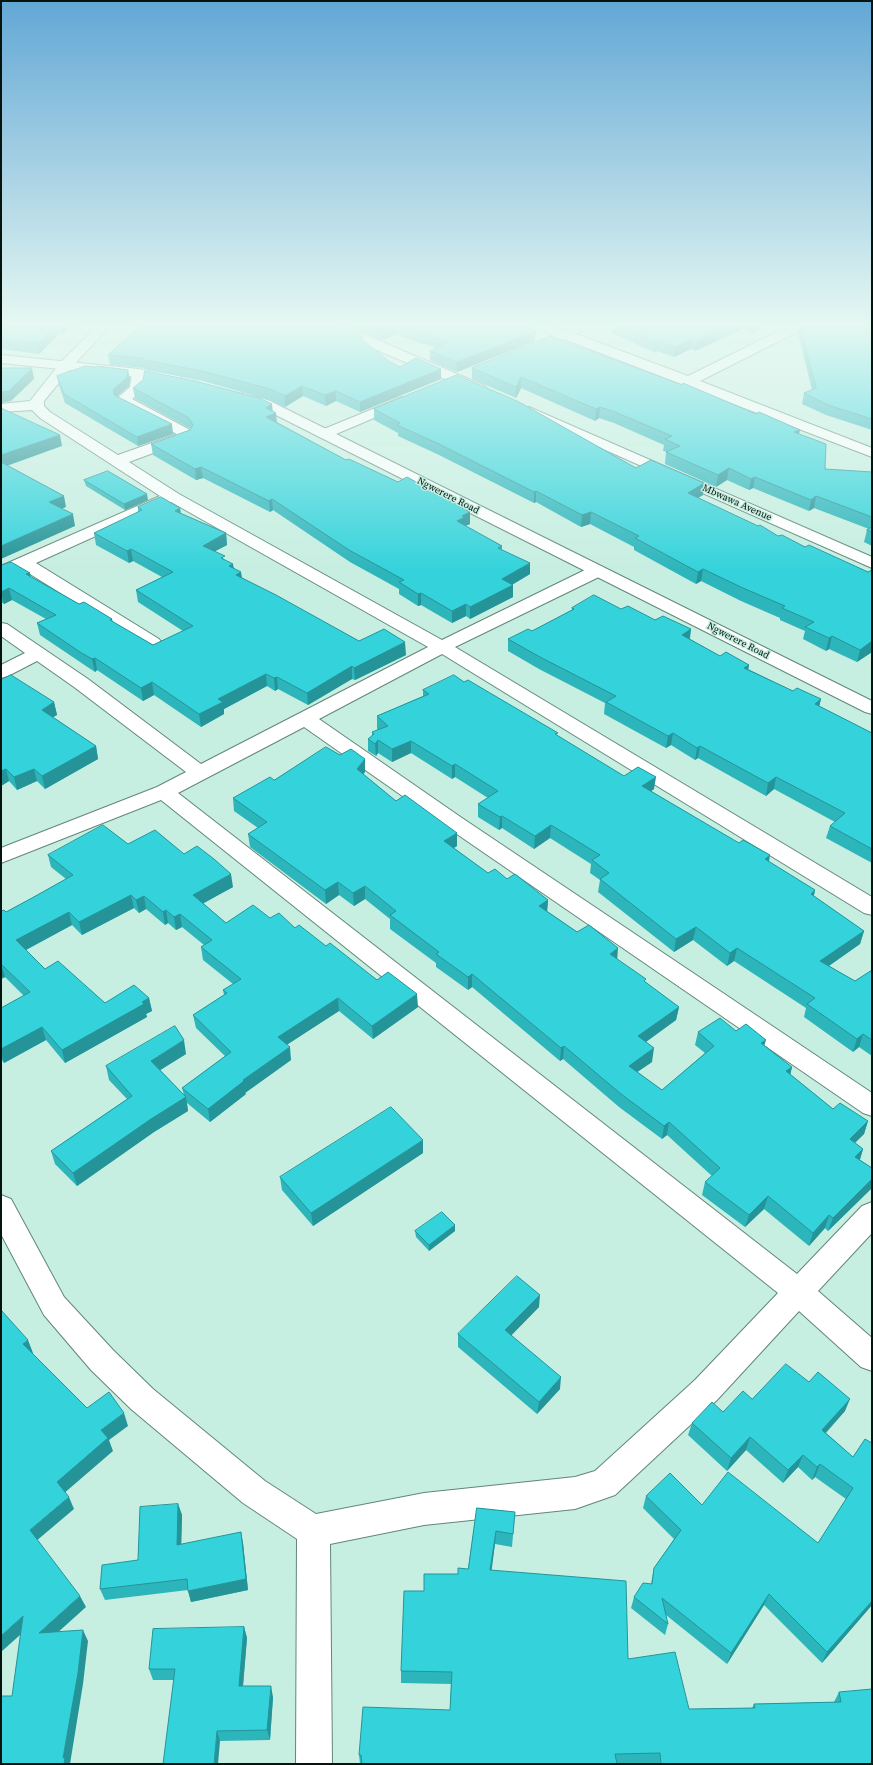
<!DOCTYPE html>
<html>
<head>
<meta charset="utf-8">
<style>
  body { margin:0 }
  #map { position:relative; width:873px; height:1765px; overflow:hidden; background:#c7efe1; font-family:"Source Serif 4",serif }
  canvas { display:block }
  .frame { position:absolute; inset:0; border:2px solid #061410; pointer-events:none }
</style>
</head>
<body>
<div id="map">
<canvas width="873" height="1765"></canvas>
<div class="frame"></div>
</div>
<script>
const g = document.querySelector('canvas').getContext('2d');
g.lineJoin = 'round';
function trace(path, color, width, dash) { g.strokeStyle = color; g.lineWidth = width; g.lineCap = dash ? 'butt' : 'round'; g.setLineDash(dash || []); g.stroke(path); }
function fillPath(path, color) { g.fillStyle = color; g.fill(path, 'evenodd'); }
function label(font, color, halo, rows, align = 'center') {
  g.font = font + ' "Source Serif 4",serif'; g.lineWidth = 3; g.setLineDash([]); g.textBaseline = 'middle'; g.strokeStyle = halo; g.fillStyle = color; for (const [text, x, y, turn = 0] of rows) {
    g.save(); g.translate(x, y); g.rotate((+turn || 0) * Math.PI / 180); g.textAlign = isNaN(turn) ? turn : align; if (halo) g.strokeText(text, 0, 0); g.fillText(text, 0, 0); g.restore();
  }
}
const minor = new Path2D(`
  M100,323H113L71,368L44,401V406L50,412L118,455L177,434L117,403L115,400L130,387L132,373L134,370H144L146,373L144,389L132,399L190,430L193,436L191,439L129,462L179,494L442,640L591,567L597,566L603,567L605,571L603,575L455,647L872,897V915L864,913L442,654L319,719L462,818L872,1093V1116L863,1113L448,828L304,727L178,793L797,1274L862,1206L872,1202V1233L818,1291L872,1338V1371L861,1367L799,1311L717,1400L615,1495L575,1509L424,1525L330,1544L332,1764H296L297,1539L243,1503L131,1409L91,1370L44,1315L1,1234V1195L11,1199L64,1297L113,1350L153,1389L265,1481L316,1514L424,1493L575,1477L595,1471L695,1380L778,1293L161,800L1,863V848L157,787L186,772L74,687L37,661L8,676L1,678V665L25,653L1,636V623L7,624L88,679L201,764L428,647L171,502L36,563L159,639L162,643L159,647L153,648L147,647L22,569L1,577V566L160,496L40,418L32,410L1,412V404L30,401L61,362Z
  M308,323H328L352,329L485,386L487,389L485,392H475L342,335L310,326Z
  M527,323H545L564,330L581,323H598L596,326L576,334L688,376L795,323H811L809,326L700,381L872,448V457L564,339L558,341L553,340L552,337L553,335L529,326Z
  M402,397L407,398L409,401L407,404L329,437L324,438L319,437L317,434L319,431Z
  M529,407L872,557V568L524,414L522,411L524,408Z`);
const tertiary = new Path2D(`
  M1,355L139,369L175,375L180,376L182,379L180,382L175,383L139,377L1,363Z
  M245,393L270,401L872,701V714L865,712L260,407L240,400L238,397L240,394Z`);
const wall = new Path2D(`
  M1,323H89L84,328L70,327L62,335H58L39,354L1,349Z
  M334,323H520L517,324L535,341L457,372L430,361V351L436,348L396,335L381,340L352,328Z
  M613,323H772L752,333L743,329L695,351L691,349L674,357L657,351L656,353L612,333Z
  M799,323H872V430L826,415L802,404L804,393L812,390L798,333Z
  M137,326L363,336V341L390,362L400,367L441,379L360,412L336,401L326,406L303,396L285,407L270,400L203,381L146,370L144,368L110,365L108,355L137,329Z
  M551,336L799,434L825,469L872,472V546L864,542L867,530L869,529L814,508L809,511L753,488L749,490L727,480L716,487L665,464L666,452H667L663,451L664,445L614,423L599,418L595,421L521,388L516,398L472,379V368Z
  M57,376L130,379L129,386L117,396L173,434L138,446L65,403L59,385Z
  M133,388L272,404V411L277,422L346,460L470,512V524L465,526L502,546V550L530,574L512,585L513,597L470,619L466,616L452,623L421,605L418,606L399,594V589L350,562L273,510L270,512L203,478L196,480L153,455L151,444L190,430L191,429L135,399Z
  M374,409L704,483L703,495L698,498L778,536L868,572L872,570V652L857,662L829,649L826,651L803,639L805,631L780,620V618L741,601L701,581L696,584L634,550V547L590,524L581,527L536,502L534,503L439,455L398,436V433L374,420Z
  M84,480L148,500L125,510L86,486Z
  M138,507L180,508L181,513L226,533L227,545L215,551L234,568L242,578L359,641L406,655L355,680L352,679L308,705L278,689L275,691L267,686L224,709V714L201,727L154,695L143,701L97,670L95,672L83,664L40,635L37,623L46,619L12,600L4,604L1,602V565L31,577L79,604L112,619L113,622L153,645L183,631L138,602L136,590L162,577L133,561L129,563L96,545L94,533L138,512Z
  M572,608L621,609L655,620L691,629L690,639L720,656L749,665L748,669L793,691L821,699L819,706L872,733V863L826,838L830,826L835,822L774,789L766,796L698,758L695,760L671,745L666,748L604,714L605,703L539,669L508,651V639L532,631L572,610Z
  M1,680L54,702L57,715L53,717L96,746L98,759L45,789L37,781L17,790L9,781L1,786Z
  M464,682L557,736L624,776L654,789L651,791L769,862L815,890L814,896L864,931L860,944L829,966L855,981L872,970V1056L859,1047L853,1052L804,1017L806,1008L734,961L727,966L693,940L674,952L598,892L600,880L590,873L591,864L550,838L534,849L502,828L499,830L478,817V804L488,798L455,777L452,779L411,753L392,762L378,753L376,756L368,751V739L372,736V732L379,730L377,729V716L423,696V690Z
  M340,755L365,759V772L363,774L396,801L457,846L454,848L488,873L507,879L548,900L547,911L617,959L645,982L679,1007L676,1020L646,1042L652,1062L637,1072L662,1090L705,1053L695,1045L698,1032L736,1031L764,1045L792,1067L790,1074L833,1109L868,1121L864,1134L855,1143L863,1149L860,1160L872,1168V1188L828,1231L825,1228L809,1246L764,1209L745,1227L702,1195L705,1182L712,1176L667,1135L662,1139L619,1107L563,1059L560,1061L472,987L468,990L436,967V963L390,929V919L365,899L354,906L339,895L326,904L250,847L248,834L258,828L234,811L233,798L274,780Z
  M128,844L184,854L233,887L203,903L226,923L270,918L295,928L326,946L418,1007L373,1039L339,1011L287,1044L291,1060L245,1093L246,1094L210,1122L187,1103L188,1111L154,1132L77,1186L55,1164L51,1151L127,1099L109,1080L106,1066L186,1054L160,1070L184,1095L182,1088L225,1056L196,1028L193,1015L224,995L223,990L233,984L203,960L201,947L204,945L182,927L176,930L168,923L165,925L146,909L139,913L134,908L82,935L72,925L26,950L45,969L105,1003L149,998L152,1011L146,1014L147,1017L65,1063L46,1040L4,1063L1,1059V1008L24,996L5,977L1,979V911L6,912L32,898L66,879L51,867L48,855Z
  M423,1153L313,1226L282,1190L280,1177Z
  M415,1231H455L429,1251L416,1237Z
  M539,1307L511,1335L560,1389L537,1414L458,1347V1334Z
  M809,1382L845,1411L826,1433L853,1457L872,1605L822,1663L764,1605L727,1664L666,1615L668,1624L665,1635L631,1608L634,1597L651,1584L654,1568L674,1539L643,1508L646,1496L702,1505L818,1543L846,1499L815,1477L812,1480L798,1467L783,1483L746,1450L727,1471L688,1435L692,1423L723,1412L752,1399Z
  M178,1504L182,1515L181,1544L243,1543L248,1590L191,1602L188,1590L105,1600L100,1589L138,1560Z
  M477,1508L515,1512L512,1547L495,1544L491,1570L628,1659L689,1709L752,1708L754,1704L834,1702L839,1692L872,1764H360L359,1755L450,1710L451,1684L401,1683V1671L424,1591L468,1569Z
  M244,1627L247,1638L243,1686L273,1697L270,1740L220,1741L174,1680H153L149,1669Z`);
const shadedWall = new Path2D(`
  M62,323H69L70,327L62,335L60,325Z
  M83,323H89L84,328Z
  M736,323H744L743,329L695,351L696,341Z
  M753,323H772L752,333Z
  M56,324L58,335L39,354L37,344Z
  M396,325V335L381,340V330Z
  M536,331L535,341L457,372V362Z
  M363,336V346L359,337Z
  M692,339L691,349L674,357L675,347Z
  M32,368L34,379L11,401L1,403V392Z
  M441,369V379L360,412V402Z
  M128,370L130,379L129,386L114,399L113,390Z
  M521,377V388L516,398V387Z
  M302,386L303,396L285,407V396Z
  M336,391V401L326,406L325,395Z
  M272,404L273,414L276,413L277,424L267,427L266,408Z
  M600,407L599,418L595,421L596,409Z
  M172,424L173,434L138,446L137,437Z
  M800,430L797,441L794,432Z
  M60,435L62,446L1,468V455Z
  M201,467L203,478L196,480L195,469Z
  M729,468L727,480L716,487L718,475Z
  M755,477L753,488L749,490L751,479Z
  M704,483L703,495L686,505L688,493Z
  M536,491V502L534,503V492Z
  M147,494L148,500L125,510L124,504Z
  M64,496L66,507L51,513L49,502Z
  M816,496L814,508L809,511L811,500Z
  M272,499L273,510L270,512L269,501Z
  M180,508L181,520L175,511Z
  M470,512V524L465,526L457,521L462,516Z
  M591,512L590,524L581,527L582,515Z
  M73,514L75,526L1,559V546Z
  M226,533L227,545L204,557L203,546Z
  M131,549L133,561L129,563L127,551Z
  M530,563V574L501,591L502,579Z
  M233,564L235,575L229,566Z
  M703,569L701,581L696,584L698,572Z
  M241,572L243,584L236,575Z
  M30,573L32,584L26,574Z
  M513,585V597L470,619V607Z
  M9,588L12,600L4,604L1,592Z
  M421,593V605L418,606V594Z
  M466,604V616L452,623V611Z
  M691,629L689,641L682,635Z
  M832,636L829,649L826,651L829,638Z
  M872,641V652L857,662L860,650Z
  M405,642L406,655L355,680L354,668Z
  M95,658L97,670L95,672L92,659Z
  M749,665L747,677L744,668Z
  M352,666V679L308,705L307,693Z
  M266,674L267,686L224,709V714L201,727L199,714L218,699Z
  M277,677L278,689L275,691L274,678Z
  M152,682L154,695L143,701L141,688Z
  M821,699L818,711L815,704Z
  M54,702L57,715L44,722L42,710Z
  M673,733L671,745L666,748L668,736Z
  M378,740V753L376,756L375,744Z
  M411,741V753L392,762V749Z
  M96,746L98,759L45,789L42,776Z
  M700,746L698,758L695,760L697,748Z
  M365,759V772L357,782V769Z
  M455,764V777L452,779V766Z
  M6,769L9,781L1,786V771Z
  M34,769L37,781L17,790L14,777Z
  M656,777L654,789L640,799L642,786Z
  M776,777L774,789L766,796L768,783Z
  M502,816V828L499,830L500,817Z
  M551,825L550,838L534,849L535,836Z
  M457,833V846L444,854V841Z
  M770,855L768,868L765,859Z
  M231,874L233,887L195,908L193,895Z
  M338,882L339,895L326,904L325,890Z
  M365,886V899L354,906L353,893Z
  M815,890L812,903L811,894Z
  M131,895L134,908L82,935L79,922Z
  M144,896L146,909L139,913L136,900Z
  M548,900L547,913L539,906Z
  M166,910L168,923L165,925L163,912Z
  M69,912L72,925L20,953L16,940Z
  M180,914L182,927L176,930L174,917Z
  M696,927L693,940L674,952L676,939Z
  M864,931L860,944L817,974L820,961Z
  M618,948L617,962L610,954Z
  M737,948L734,961L727,966L730,953Z
  M1,964L5,977L1,979Z
  M472,974V987L468,990V977Z
  M417,994L418,1007L373,1039L372,1026Z
  M149,998L152,1011L146,1014L147,1017L65,1063L62,1050Z
  M338,998L339,1011L279,1050L278,1037Z
  M679,1007L676,1020L636,1049L638,1036Z
  M42,1027L46,1040L4,1063L1,1053V1049Z
  M863,1034L859,1047L853,1052L857,1039Z
  M184,1040L186,1054L154,1074L151,1061Z
  M766,1040L762,1053L761,1043Z
  M564,1046L563,1059L560,1061L561,1048Z
  M290,1047L291,1060L245,1093L246,1094L210,1122L208,1109L243,1080Z
  M654,1048L652,1062L627,1079L629,1066Z
  M792,1067L789,1081L786,1071Z
  M186,1097L188,1111L154,1132L77,1186L73,1173L151,1119Z
  M868,1121L864,1134L845,1152L850,1139Z
  M669,1122L667,1135L662,1139L664,1126Z
  M423,1140V1153L313,1226L311,1213Z
  M863,1149L859,1162L855,1157Z
  M872,1179V1188L828,1231L833,1218Z
  M768,1196L764,1209L745,1227L749,1215Z
  M829,1215L825,1228L809,1246L813,1233Z
  M455,1225V1231L429,1251V1245Z
  M540,1295L539,1307L504,1343L505,1330Z
  M28,1340L33,1353L28,1357L23,1344Z
  M561,1377L560,1389L537,1414L539,1402Z
  M850,1399L845,1411L817,1442L822,1430Z
  M124,1413L128,1426L109,1440L113,1451L62,1495L57,1482L101,1430Z
  M750,1437L746,1450L727,1471L731,1458Z
  M803,1455L798,1467L783,1483L788,1470Z
  M820,1464L815,1477L812,1480L817,1467Z
  M69,1497L74,1509L35,1542L30,1530Z
  M178,1504L182,1515L181,1556L177,1545Z
  M496,1531L495,1544L490,1583V1570Z
  M241,1532L243,1543L248,1590L191,1602L188,1591Z
  M769,1594L764,1605L727,1664L731,1653Z
  M80,1596L86,1607L45,1644L39,1633Z
  M872,1601V1605L822,1663L827,1652Z
  M23,1616L29,1627L1,1652V1636Z
  M244,1627L247,1638L242,1697L239,1686Z
  M83,1630L88,1641L83,1684L70,1764H64L63,1758Z
  M271,1686L273,1697L270,1740L267,1730Z
  M217,1731L220,1741L218,1764H214Z`);
const building = new Path2D(`
  M1,323H62L60,325L56,324L37,344L1,339Z
  M140,323H329L341,326L363,336L359,337L390,362L400,367L416,358L441,369L360,402L336,391L325,395L302,386L285,396L270,389L202,371L144,360L143,358L108,355L140,326H137Z
  M365,323H516L536,331L457,362L430,351L448,342L396,325L381,330Z
  M613,323H736L696,341L692,339L675,347L658,341L657,342Z
  M799,323H872V419L828,405L804,393L816,388Z
  M551,336L682,385L683,383L756,414L759,412L800,430L794,432L826,444L825,469L872,472V517L816,496L811,500L755,477L751,479L729,468L718,475L666,452L680,446L665,439L672,436L615,412L600,407L596,409L521,377L516,387L472,368Z
  M86,366L96,367L98,366L128,370L127,377L113,390L114,395L172,424L137,437L64,394L57,376Z
  M1,368H32L9,391L1,392Z
  M145,371L195,381L259,398L272,404L266,408L276,413L266,417L346,460L349,459L398,482L407,477L470,512L462,516L465,517L457,521L502,546L498,548L530,563L502,579L513,585L470,607L466,604L452,611L421,593L418,594L399,582L404,580L349,550L272,499L269,501L201,467L195,469L151,444L190,430L193,425L189,418L133,388L143,380Z
  M457,375L519,402L636,468L651,460L704,483L688,493L758,526L760,525L778,536L782,535L805,547L809,545L868,572L872,570V641L860,650L832,636L829,638L805,627L814,622L782,608L785,606L743,588L703,569L698,572L635,538L639,536L591,512L582,515L536,491L534,492L439,444L397,425L400,423L374,409Z
  M1,408L60,435L1,455Z
  M1,462L64,496L49,502L73,514L1,546Z
  M108,471L147,494L124,504L84,480Z
  M161,497L180,508L175,511L226,533L203,546L225,556L221,558L233,564L229,566L241,572L236,575L276,595L359,641L384,629L405,642L354,668L352,666L307,693L277,677L274,678L266,674L218,699L223,702L199,714L152,682L141,688L95,658L92,659L80,652L37,623L56,615L9,588L1,592V565L11,562L30,573L26,574L79,604L84,602L112,619L110,620L153,645L193,626L136,590L173,572L131,549L127,551L94,533L142,510L138,507Z
  M872,527V532L867,530Z
  M594,595L621,609L628,606L655,620L663,616L691,629L682,635L720,656L726,652L749,665L744,668L793,691L797,688L821,699L815,704L872,733V849L830,826L845,813L776,777L768,783L700,746L697,748L673,733L668,736L606,702L616,696L540,657L508,639L528,629L532,631L574,609L572,608Z
  M11,675L54,702L42,710L96,746L42,776L34,769L14,777L6,769L1,771V680Z
  M454,675L464,682L468,680L558,733L555,734L624,776L638,767L656,777L642,786L739,843L743,840L770,855L765,859L815,890L811,894L864,931L820,961L855,981L872,970V1040L863,1034L857,1039L807,1004L815,998L737,948L730,953L696,927L676,939L600,879L609,873L592,860L600,855L551,825L535,836L502,816L500,817L478,804L498,791L455,764L452,766L411,741L392,749L378,740L375,744L368,739L374,734L372,732L388,726L377,716L429,694L423,690Z
  M326,747L340,755L351,749L365,759L357,769L396,801L405,795L457,833L444,841L488,873L495,869L507,879L515,874L548,900L539,906L577,932L589,925L618,948L610,954L646,979L644,981L679,1007L638,1036L654,1048L629,1066L662,1090L714,1046L698,1032L720,1018L736,1031L746,1024L766,1040L761,1043L792,1067L786,1071L833,1109L840,1103L868,1121L850,1139L863,1149L855,1157L872,1168V1179L833,1218L829,1215L813,1233L768,1196L749,1215L705,1182L720,1168L669,1122L664,1126L621,1094L564,1046L561,1048L472,974L468,977L436,954L439,952L390,915L396,911L365,886L353,893L338,882L325,890L248,834L267,822L233,798L270,777L274,780Z
  M103,825L128,844L155,830L184,854L197,846L214,859L231,874L193,895L226,923L253,905L270,918L279,913L295,928L299,925L326,946L330,943L377,980L388,972L417,994L372,1026L338,998L278,1037L290,1047L243,1080L244,1081L208,1109L182,1088L231,1052L193,1015L227,993L223,990L241,979L201,947L212,940L180,914L174,917L166,910L163,912L144,896L136,900L131,895L79,922L69,912L16,940L45,969L58,961L105,1003L134,985L149,998L142,1002L144,1004L62,1050L42,1027L1,1049V1008L30,992L1,964V911L4,910L6,912L32,898L73,875L48,855Z
  M175,1026L184,1040L151,1061L186,1097L151,1119L73,1173L51,1151L132,1096L106,1066Z
  M391,1107L423,1140L311,1213L280,1177Z
  M442,1212L455,1225L429,1245L415,1231Z
  M517,1276L540,1295L505,1330L561,1377L539,1402L458,1334Z
  M1,1310L28,1340L23,1344L87,1408L109,1392L124,1413L101,1430L108,1438L57,1482L69,1497L30,1530L80,1596L39,1633L83,1630L78,1673L63,1758L65,1757L64,1764H1V1696H12L23,1616L1,1636Z
  M786,1364L809,1382L818,1372L850,1399L822,1430L853,1457L865,1439L872,1443V1601L827,1652L769,1594L731,1653L662,1598L668,1624L634,1597L643,1583L652,1584L654,1568L681,1530L646,1496L670,1473L702,1505L728,1472L818,1543L853,1488L820,1464L817,1467L803,1455L788,1470L750,1437L731,1458L692,1423L712,1402L723,1412L743,1391L752,1399Z
  M178,1504L177,1545L241,1532L246,1579L188,1591L187,1579L100,1589L102,1565L138,1560L140,1507Z
  M477,1508L515,1512L513,1534L496,1531L490,1570L626,1581L628,1659L675,1652L689,1709L755,1708L754,1704L841,1702L839,1692L872,1689V1764H661L660,1753L615,1754L617,1764H362L361,1755H359L363,1707L450,1710L452,1672L401,1671L404,1591H424V1574H458V1568L468,1569Z
  M244,1627L239,1686H271L267,1730L217,1731L214,1764H163L175,1669H149L153,1629Z`);
const farStreetnames = [
  ["Ngwerere Road",448,496,27],
  ["Mbwawa Avenue",737,503,24],
  ["Ngwerere Road",738,641,27]
];
trace(minor, '#62867a', 2);
trace(tertiary, '#62867a', 2);
fillPath(minor, '#fff');
fillPath(tertiary, '#fff');
fillPath(wall, '#2db5bc');
fillPath(shadedWall, '#249499');
fillPath(building, '#34d3db');
trace(building, '#249499', 1);
const sky = g.createLinearGradient(0, 0, 0, 570);
sky.addColorStop(0, '#62a7d5');
sky.addColorStop(0.57, '#e6f8f2');
sky.addColorStop(1, '#e6f8f200');
g.fillStyle = sky;
g.fillRect(0, 0, 873, 570);
label('10px', '#061410', '#c7efe1', farStreetnames);
</script>
</body>
</html>
